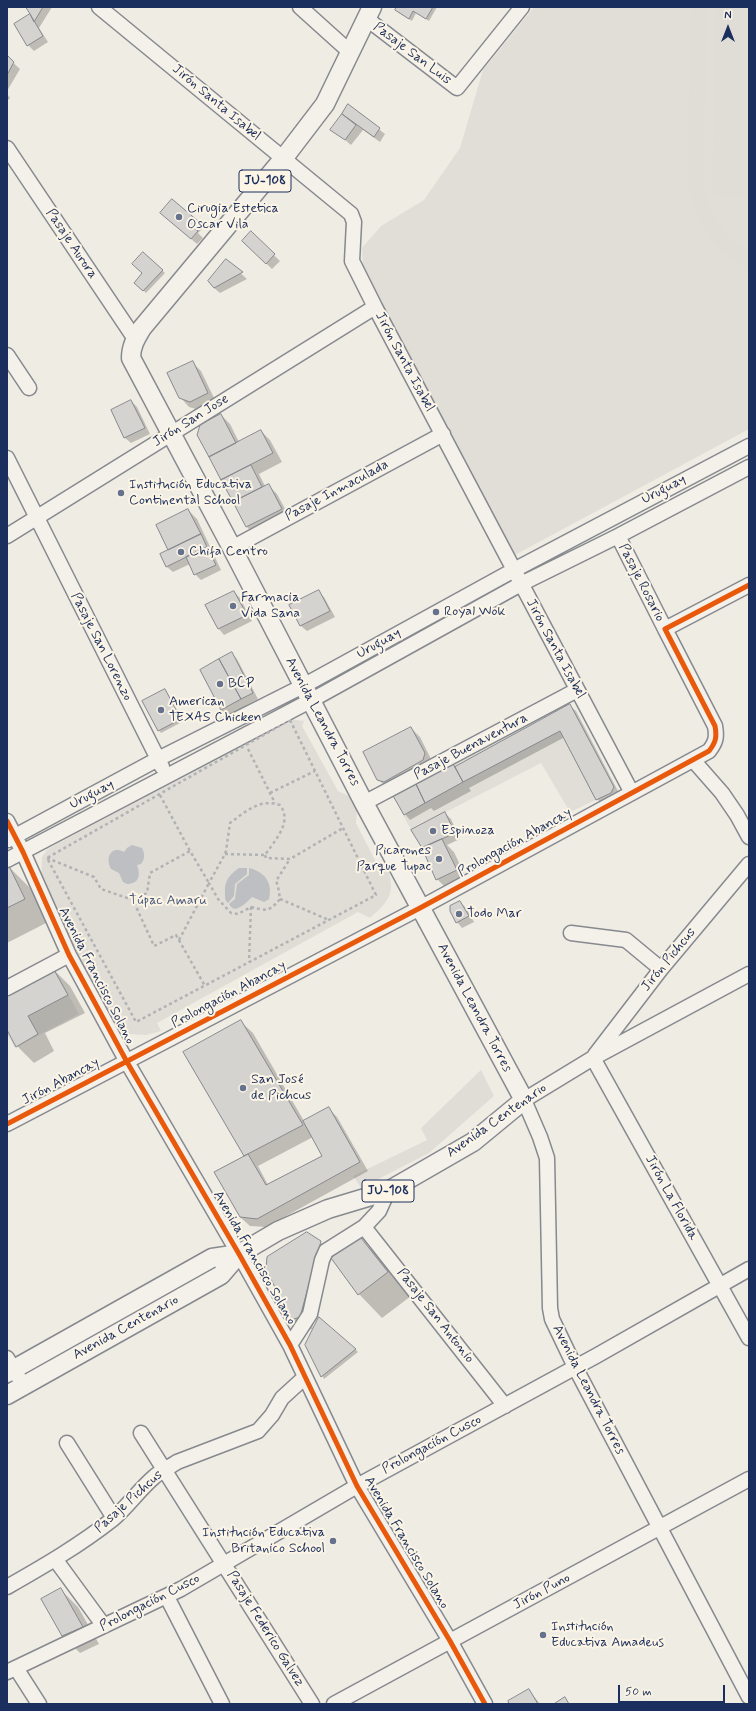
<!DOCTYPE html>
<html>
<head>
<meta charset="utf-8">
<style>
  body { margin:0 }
  #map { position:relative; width:756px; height:1711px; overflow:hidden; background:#efece4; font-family:Mynerve,sans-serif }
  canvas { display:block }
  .frame { position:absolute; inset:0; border:8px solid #1b2f5e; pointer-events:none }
  .north { position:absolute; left:708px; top:8px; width:40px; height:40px; -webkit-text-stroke:3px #fcf5e5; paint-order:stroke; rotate:0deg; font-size:11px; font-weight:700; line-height:16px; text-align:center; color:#1b2f5e }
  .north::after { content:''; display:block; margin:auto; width:14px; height:18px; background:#1b2f5e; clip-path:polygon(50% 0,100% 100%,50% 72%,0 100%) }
  .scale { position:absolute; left:618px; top:1685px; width:107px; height:18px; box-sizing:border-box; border:2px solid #1b2f5e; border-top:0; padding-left:5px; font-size:12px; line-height:14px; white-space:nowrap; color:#1b2f5e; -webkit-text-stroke:3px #fcf5e5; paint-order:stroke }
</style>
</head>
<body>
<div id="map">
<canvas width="756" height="1711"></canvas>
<div class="frame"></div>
<div class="north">N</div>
<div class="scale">50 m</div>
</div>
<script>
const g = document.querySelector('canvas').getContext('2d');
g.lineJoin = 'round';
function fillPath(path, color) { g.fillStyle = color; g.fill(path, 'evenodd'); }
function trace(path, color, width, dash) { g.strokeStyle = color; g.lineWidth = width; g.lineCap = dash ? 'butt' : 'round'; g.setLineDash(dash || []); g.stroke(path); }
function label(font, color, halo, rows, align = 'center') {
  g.font = font + ' Mynerve,sans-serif'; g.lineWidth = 4; g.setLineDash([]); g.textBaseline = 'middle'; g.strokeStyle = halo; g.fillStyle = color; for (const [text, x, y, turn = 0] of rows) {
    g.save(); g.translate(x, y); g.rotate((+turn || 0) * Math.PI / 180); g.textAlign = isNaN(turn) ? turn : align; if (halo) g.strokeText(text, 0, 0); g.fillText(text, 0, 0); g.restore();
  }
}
const built = new Path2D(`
  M534,7H749V429L513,556L363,267L362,248L381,226L424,200L460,148L483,70Z
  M568,700L614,787L611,793L570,812L541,763L411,830L392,794Z
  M53,967L79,1014L15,1048L7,1034V991Z`);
const green = new Path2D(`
  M691,7H707L704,180C707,213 721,234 749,252V267C709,249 695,222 688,180Z
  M715,7H749V198L713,197Z
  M290,719L304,721L302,726L338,791L351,797L357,810L356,823L381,872L388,870C396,894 388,902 370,918L358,912L157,1023L161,1031L146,1035L128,1034L109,1021L41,878L42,857L48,849Z
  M481,1070L494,1096L429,1153L361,1188L353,1176L427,1140L421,1128Z`);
const water = new Path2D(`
  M132,845L142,848C145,854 145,859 141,864L137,865C141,875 139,884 127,884L123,882L119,873L111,869C105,858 111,845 124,852L127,848Z
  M239,868H247V874L235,884L234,896L228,903C225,900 225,898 225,894C224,881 229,875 239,868Z
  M249,868C265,872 273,883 269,899L264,902L252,897C246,903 243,906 236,909L232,908L229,904L235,899L237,884L249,875Z`);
const shadow = new Path2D(`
  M27,7H52L39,28L48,42L34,51L28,45L31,15Z
  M398,7H437L429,21L416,13L412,21L399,13L396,10Z
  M7,57L20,69L7,91Z
  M7,94L10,98L7,101Z
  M348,105L385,134L380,142L363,130L351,145L332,129Z
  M172,200L203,228L198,233L203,238L197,244L167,219Z
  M251,233L280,261L272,269L243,241Z
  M143,254L165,273L146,293L135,283L143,273Z
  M227,261L247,279L220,293L214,288Z
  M192,362L201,371L216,402L199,410L189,407L180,397Z
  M131,401L137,407L150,434L131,443L125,438L112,411Z
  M221,415L230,424L239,442L261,431L270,440L282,462L259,474L265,486L268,485L277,494L290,518L256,536L247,527L198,435Z
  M188,510L197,519L221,570L201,580L195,574L190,564L173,572L167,567L161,554L170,550L157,525Z
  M234,592L240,598L252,621L224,635L219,629L207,606Z
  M318,592L324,597L335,617L307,631L301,626L291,606Z
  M232,654L237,659L258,699L247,705L249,708L230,719L221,710Z
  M165,690L182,722L161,733L159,730Z
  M570,706L576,711L619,793L603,805L597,799L565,737L469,788L471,791L434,811L431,808L410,820L405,814L452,763L456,767Z
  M411,728L420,737L433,763L387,788L378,779Z
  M445,813L451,819L460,839L447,845L454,852L468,882L449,891L437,879L413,830Z
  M9,867L32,890L48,922L7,943V868Z
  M460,902L466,908L474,922L462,928L457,922Z
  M53,969L70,986L85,1013L45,1033L54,1051L34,1063L17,1046L7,1028Z
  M241,1022L253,1033L304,1121L328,1108L337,1117L368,1171L266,1227L250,1226L240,1217L246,1156ZM313,1137L323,1156L268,1185L258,1166Z
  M361,1240L385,1263L411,1296L382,1318L359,1294L332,1258Z
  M320,1242L332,1253L312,1329L304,1331L292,1319Z
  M306,1345L355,1349L358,1352L324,1379Z
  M61,1590L78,1607L99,1644L80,1653L63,1636L43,1600Z
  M529,1690L540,1704H510Z`);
const building = new Path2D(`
  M26,7H43L34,22L30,14Z
  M397,7H433L426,19L413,11L409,19L395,10Z
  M30,14L43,36L27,46L14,24Z
  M7,55L14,62L7,75Z
  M348,104L380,128L374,137L342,114Z
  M342,114L356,125L345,140L330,130Z
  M172,199L198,221L193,227L198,231L191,239L160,213Z
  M251,231L275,254L266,264L242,241Z
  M143,252L163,270L143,291L134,283L142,273L132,264Z
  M226,259L243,272L214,288L208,281Z
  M193,361L208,393L190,402L179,398L167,373Z
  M131,400L145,428L124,438L111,410Z
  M221,414L236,443L209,457L197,435L200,425Z
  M261,430L273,453L221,480L209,457Z
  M251,465L262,487L233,502L221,480Z
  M269,484L282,509L246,527L233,502Z
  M188,509L201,534L168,550L156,525Z
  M201,534L207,547L166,567L160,554Z
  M207,547L216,565L194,575L186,557Z
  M319,590L330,611L300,626L289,605Z
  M234,591L247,615L218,629L205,605Z
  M232,652L253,693L241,699L219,659Z
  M219,659L241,699L221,710L200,670Z
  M165,689L181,719L158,731L142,701Z
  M570,704L614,787L611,793L596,800L560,731L463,782L455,767Z
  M411,727L425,753L423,760L384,782L377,780L363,752Z
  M452,762L463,782L425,803L415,782Z
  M415,782L425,803L404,815L392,794Z
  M445,812L455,833L422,848L411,830Z
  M442,839L457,870L436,880L422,848Z
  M9,866L25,899L7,908V867Z
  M460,901L469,916L456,923L450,911V906Z
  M53,968L68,995L28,1016L38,1034L16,1047L7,1030V992Z
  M241,1020L303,1125L244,1156L183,1052Z
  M329,1107L360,1162L257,1219L240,1217L214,1172L248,1154L266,1185L322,1156L303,1121Z
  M307,1232L321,1241L300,1317L291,1320L266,1269L267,1257Z
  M361,1238L388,1272L358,1295L331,1258Z
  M319,1317L356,1349L321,1377L305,1345Z
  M61,1588L83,1627L62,1636L41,1599Z
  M529,1689L538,1704H509L508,1701Z
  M565,1697L569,1704H554Z`);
const path = new Path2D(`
  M290,720L376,895L136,1022L47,858Z
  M248,749L275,803
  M270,793L315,771
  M160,795L190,851
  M225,854L265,855C275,840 293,822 280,805C260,798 245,812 230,823L226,851L225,854L209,883L218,899L231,913L238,914L251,907L249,962
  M265,855L266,858L290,859L343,828
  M47,858L94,877L101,889L133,900
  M280,899L329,920
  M251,907C267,911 269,912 280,899L278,886L276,881L290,859
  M179,940L209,883L190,851L150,873L147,893L133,900L154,946L176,935L205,986`);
const minor = new Path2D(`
  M99,7L351,214L354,222L352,261L375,307L632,793
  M300,7L351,53
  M367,19L457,88L522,7
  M7,148L135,339
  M7,355L29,388
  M7,458L162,767
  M7,536L375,307
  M618,536L665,629
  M232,548L443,434
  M693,760L722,793L737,815L749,837
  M364,803L577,690
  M7,821L23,852L69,955L127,1062L239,1254L290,1345L357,1486L450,1641L485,1704
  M8,840L158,759L303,686L514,570L749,446
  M7,860L310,701L521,584L618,536L749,467
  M571,933L626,940L661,969
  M749,974L593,1058L524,1100L540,1137L547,1158L550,1308L552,1319L575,1367L749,1697
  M7,988L69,955
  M595,1055L661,969L749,864
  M593,1058L749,1338
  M7,1124L420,908L709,751C716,742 717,737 715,726L665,629L749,585
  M364,1227L505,1406
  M290,1345L310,1314L322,1260L326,1251L364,1227L379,1211L388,1191
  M7,1358L19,1378
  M141,1433L312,1704
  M67,1443L114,1518
  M55,1559L104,1626
  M7,1587C44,1566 80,1545 113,1519C128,1506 139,1490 154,1477C160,1471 170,1467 177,1462L258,1431L272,1415L282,1398L305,1377
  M167,1597L222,1704
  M16,1668L39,1704
  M7,1672L181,1589L357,1486L596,1356L749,1269
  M334,1704L749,1479`);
const major = new Path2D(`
  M7,1373L212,1258L239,1254L278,1231L328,1209L388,1191L473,1142L524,1100L364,803L232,548L131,358C131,346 136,338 142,328L283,159L325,104L372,7
  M7,1395L221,1275L239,1254`);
const cycleway = new Path2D(`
  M7,821L23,852L69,955L127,1062L239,1254L290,1345L357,1486L450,1641L485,1704
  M7,1124L420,908L709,751C716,742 717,737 715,726L665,629L749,585`);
const markers = [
  [179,217,4,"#65718d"],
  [121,493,4,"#65718d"],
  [181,552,4,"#65718d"],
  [233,606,4,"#65718d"],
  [436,612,4,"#65718d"],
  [220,684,4,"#65718d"],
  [161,710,4,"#65718d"],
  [433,831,4,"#65718d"],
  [439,859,4,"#65718d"],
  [459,914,4,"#65718d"],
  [243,1088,4,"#65718d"],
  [333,1541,4,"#65718d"],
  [543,1635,4,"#65718d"]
];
const shields = [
  [265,181,52],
  [388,1191,52]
];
const shieldNames = [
  ["JU-108",265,181],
  ["JU-108",388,1191]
];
const streetNames = [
  ["Pasaje San Luis",412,54,37],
  ["Jirón Santa Isabel",216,103,40],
  ["Pasaje Aurora",71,244,56],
  ["Jirón Santa Isabel",404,362,62],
  ["Jirón San Jose",191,421,-32],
  ["Uruguay",664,490,-28],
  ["Pasaje Inmaculada",337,491,-28],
  ["Pasaje Rosario",641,583,63],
  ["Uruguay",379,644,-29],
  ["Pasaje San Lorenzo",101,647,63],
  ["Jirón Santa Isabel",555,649,62],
  ["Avenida Leandra Torres",322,722,62],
  ["Pasaje Buenaventura",471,747,-28],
  ["Uruguay",92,795,-28],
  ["Prolongación Abancay",515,843,-29],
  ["Jirón Pichcus",669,960,-51],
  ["Avenida Francisco Solano",96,976,63],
  ["Prolongación Abancay",229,995,-28],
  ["Avenida Leandra Torres",474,1008,62],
  ["Jirón Abancay",61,1082,-28],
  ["Avenida Centenario",497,1121,-35],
  ["Jirón La Florida",671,1198,61],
  ["Avenida Francisco Solano",254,1258,60],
  ["Pasaje San Antonio",435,1316,52],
  ["Avenida Centenario",126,1328,-29],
  ["Avenida Leandra Torres",588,1390,63],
  ["Prolongación Cusco",432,1445,-28],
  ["Pasaje Pichcus",129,1502,-42],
  ["Avenida Francisco Solano",406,1543,59],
  ["Jirón Puno",542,1592,-28],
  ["Prolongación Cusco",150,1603,-27],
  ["Pasaje Federico Galvez",265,1629,58]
];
const poiNames = [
  ["Cirugia Estetica",187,209],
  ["Oscar Vila",187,225],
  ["Institución Educativa",129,485],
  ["Continental School",129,501],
  ["Chifa Centro",189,552],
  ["Farmacia",241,598],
  ["Vida Sana",241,614],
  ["Royal Wok",444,612],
  ["BCP",228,684],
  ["American",169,702],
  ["TEXAS Chicken",169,718],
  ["Espinoza",441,831],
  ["Picarones",431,851,"right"],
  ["Parque Tupac",431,867,"right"],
  ["Todo Mar",467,914],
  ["San José",251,1080],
  ["de Pichcus",251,1096],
  ["Institución Educativa",325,1533,"right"],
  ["Britanico School",325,1549,"right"],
  ["Institución",551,1627],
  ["Educativa Amadeus",551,1643]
];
const parkNames = [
  ["Túpac Amaru",168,901]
];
fillPath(built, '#e0ded7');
fillPath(green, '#e0ddd7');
fillPath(water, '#bebfc2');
fillPath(shadow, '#0003');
fillPath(building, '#d5d3d0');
trace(building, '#86898e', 1);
trace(minor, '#86898e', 17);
trace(major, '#86898e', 21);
trace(path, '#b1b2b4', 2.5, [3, 3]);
trace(minor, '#f4f1eb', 14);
trace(major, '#f4f1eb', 18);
trace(cycleway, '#e8590c', 5);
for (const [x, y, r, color] of markers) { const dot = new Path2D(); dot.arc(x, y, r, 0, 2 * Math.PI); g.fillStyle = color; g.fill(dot); trace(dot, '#fcf5e5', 1.5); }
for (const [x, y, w] of shields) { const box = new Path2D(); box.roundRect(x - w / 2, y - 11, w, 22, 3); g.fillStyle = '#fcf5e5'; g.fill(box); trace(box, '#1b2f5e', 1); }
label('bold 13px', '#1b2f5e', null, shieldNames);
label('14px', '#1b2f5e', '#fcf5e5', streetNames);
label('14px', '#1b2f5e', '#fcf5e5', poiNames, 'left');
label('14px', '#49587a', '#fcf5e5', parkNames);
</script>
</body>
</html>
